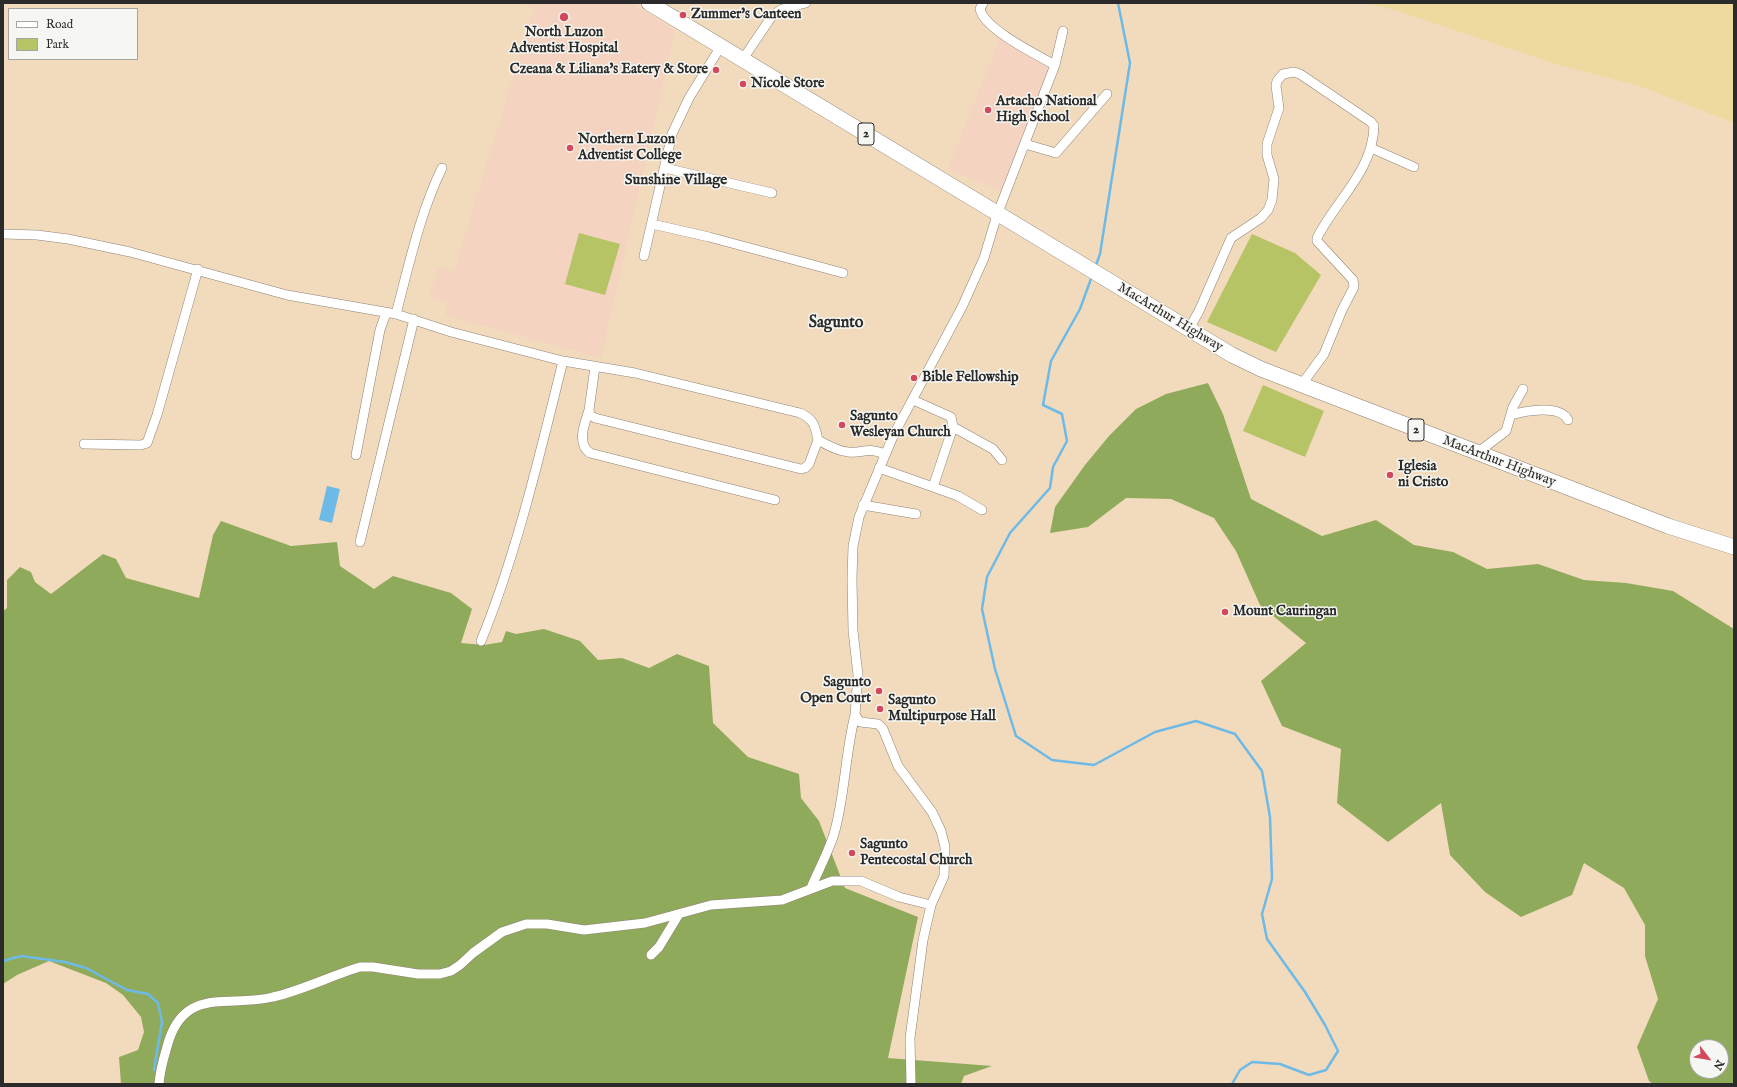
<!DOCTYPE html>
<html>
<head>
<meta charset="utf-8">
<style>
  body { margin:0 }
  #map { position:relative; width:1737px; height:1087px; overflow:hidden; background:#f2dbbd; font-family:"IM FELL English",serif }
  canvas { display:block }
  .frame { position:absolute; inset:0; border:4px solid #2b2b2b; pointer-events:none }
  .legend { position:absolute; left:8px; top:8px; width:130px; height:52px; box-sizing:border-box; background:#f6f6f2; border:1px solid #a5a5a2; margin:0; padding:5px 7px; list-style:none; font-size:12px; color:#2b2b2b }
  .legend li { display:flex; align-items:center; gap:8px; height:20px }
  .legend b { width:20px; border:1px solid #a5a5a2 }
  .north { position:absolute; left:1689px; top:1039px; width:40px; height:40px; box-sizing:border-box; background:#f6f6f2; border:1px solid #a5a5a2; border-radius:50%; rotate:121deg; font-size:11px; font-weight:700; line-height:16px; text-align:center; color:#2b2b2b }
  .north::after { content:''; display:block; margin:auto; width:14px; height:18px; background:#d1495b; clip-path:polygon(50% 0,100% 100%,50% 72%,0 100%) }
</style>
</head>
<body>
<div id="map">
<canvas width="1737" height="1087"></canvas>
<div class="frame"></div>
<ul class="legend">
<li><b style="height:5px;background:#fff"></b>Road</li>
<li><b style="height:11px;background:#b6c466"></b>Park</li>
</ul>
<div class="north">N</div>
</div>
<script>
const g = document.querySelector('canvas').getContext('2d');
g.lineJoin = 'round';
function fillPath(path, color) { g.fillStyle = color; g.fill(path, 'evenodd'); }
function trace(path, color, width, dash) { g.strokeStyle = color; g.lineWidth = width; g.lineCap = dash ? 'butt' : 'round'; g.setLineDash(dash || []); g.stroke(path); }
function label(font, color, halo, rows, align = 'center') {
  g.font = font + ' "IM FELL English",serif'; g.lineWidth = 3; g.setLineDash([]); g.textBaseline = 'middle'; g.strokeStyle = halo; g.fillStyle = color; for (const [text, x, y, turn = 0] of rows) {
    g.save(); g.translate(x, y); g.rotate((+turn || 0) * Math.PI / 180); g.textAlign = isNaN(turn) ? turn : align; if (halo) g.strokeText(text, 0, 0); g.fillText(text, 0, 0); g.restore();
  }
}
const built = new Path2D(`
  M523,3H630L675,30L601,358L445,315L448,302L429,297L438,267L454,271L534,9Z
  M1000,38L1048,63L1049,69L1003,192L948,169Z`);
const green = new Path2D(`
  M579,233L620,244L605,295L565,284Z
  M1252,234L1295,253L1321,275L1276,352L1207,322Z
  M1263,385L1324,411L1305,457L1243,431Z`);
const forest = new Path2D(`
  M1208,383L1223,414L1251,499L1322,536L1376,520L1414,545L1453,552L1487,569L1538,564L1584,580L1626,583L1673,591L1734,629V1084H1653L1649,1081L1637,1047L1658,999L1645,956V925L1624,888L1584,863L1572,895L1521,917L1485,892L1450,855L1441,803L1388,842L1337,803L1341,749L1282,726L1261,681L1306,643L1260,605L1236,551L1214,518L1171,499L1126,498L1088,527L1050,533L1055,507L1085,465L1109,436L1136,409L1166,394ZM1697,1047H1721V1071H1697Z
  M221,521L291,546L337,542L340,566L374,589L393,576L451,593L472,609L461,643L484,645L502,642L506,631L516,634L544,629L580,641L598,660L622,658L649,668L677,654L709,666L713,723L748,757L799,774L801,798L819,821L845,888L918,917L888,1058L992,1066L964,1076L961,1084H121L119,1057L138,1050L144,1032L141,1017L123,995L106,983L49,961L17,975L3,984V611L7,608V580L20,567L31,572L35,582L51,594L103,554L116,559L126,578L199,598L213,535Z`);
const sand = new Path2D(`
  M1364,3H1734V123L1639,86L1556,64L1398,11Z`);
const water = new Path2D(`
  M327,486L340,489L332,523L319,520Z`);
const stream = new Path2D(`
  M1095,268L1100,254L1130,63L1118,3
  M1092,276L1080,309L1051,361L1043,405L1062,414L1067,441L1053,467L1050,488L1010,533L987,577L982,609L995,669L1016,736L1052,760L1094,765L1155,732L1196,721L1235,734L1262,771L1270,817L1272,879L1262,914L1267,939L1305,992L1325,1025L1338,1051L1326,1070L1309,1075L1280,1064L1252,1062L1240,1070L1232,1084
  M3,961L21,956L65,962L86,968L127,990L148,994L158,1003L162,1022L154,1070`);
const minor = new Path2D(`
  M983,3L980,9C984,29 1037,55 1055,65
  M743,59L772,16L782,9L806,3
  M1025,144L1056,153L1107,94
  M1371,148L1414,167
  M665,168L772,193
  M652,224L709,237L843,273
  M3,234L37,235L68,239L130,252L287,295L396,314L451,332L563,361L635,373L800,413C814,419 815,426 818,440C827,445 837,451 848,452C865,454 864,446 885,454
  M644,256L672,134L689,98L721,46
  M396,314C409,265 420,213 442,168
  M1189,329L1199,311L1231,238L1261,218L1268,210L1272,200L1274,179L1267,155V144L1279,108L1276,86L1277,81L1283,74L1294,72L1300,74L1371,122L1374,126C1373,171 1336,200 1317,238V241L1353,280L1354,287L1342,310L1324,354L1302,384
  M595,367L589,410L590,415L595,418L801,469L805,468L809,464L818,440
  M913,400L951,417L953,427L993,449L1002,460
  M589,410C585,423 576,443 590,453L775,500
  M1511,415C1525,411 1560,404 1568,420
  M953,427L933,487L958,496L982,510
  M84,444L141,445L147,443L157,415L198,269
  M1477,453L1506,431L1513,407L1523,389
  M356,455L380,330L386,313
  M879,468L933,487
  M863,505L916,514
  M360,542L414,319
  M481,641C517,553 540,453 563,361
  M811,888C818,871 828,853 834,834C845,796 845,754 855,715
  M651,955L659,947L679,914
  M159,1084C160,1068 165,1054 169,1040C187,986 231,1008 273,997C303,990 330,976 360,967H373L418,974H440L451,971L460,965L473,953L502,932L526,924H547L584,930L645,923L711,905L782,900L832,881H861L899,897L931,905
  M911,1084L910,1038L923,940L931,905L944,876L945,847L941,831L932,812L898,766L883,729L878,724L860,722L855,715L858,675L853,631L852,579L853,546L859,517L894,434L962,307L984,258L997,215L1055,65L1063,31`);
const trunk = new Path2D(`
  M649,3L1232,355L1261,369L1668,526L1734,547`);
const markers = [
  [683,15,4,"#d1495b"],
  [564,17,5,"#d1495b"],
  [716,70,4,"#d1495b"],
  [743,84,4,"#d1495b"],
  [988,110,4,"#d1495b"],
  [570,148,4,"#d1495b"],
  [914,378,4,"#d1495b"],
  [842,425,4,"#d1495b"],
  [1390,475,4,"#d1495b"],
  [1225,612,4,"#d1495b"],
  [879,691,4,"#d1495b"],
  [880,709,4,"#d1495b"],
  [852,853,4,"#d1495b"]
];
const shields = [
  [866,134,16],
  [1416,430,16]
];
const shieldNames = [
  ["2",866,134],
  ["2",1416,430]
];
const poiNames = [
  ["Zummer's Canteen",691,15],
  ["North Luzon",564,33,"center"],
  ["Adventist Hospital",564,49,"center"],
  ["Czeana & Liliana's Eatery & Store",708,70,"right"],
  ["Nicole Store",751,84],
  ["Artacho National",996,102],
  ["High School",996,118],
  ["Northern Luzon",578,140],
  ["Adventist College",578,156],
  ["Bible Fellowship",922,378],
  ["Sagunto",850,417],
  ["Wesleyan Church",850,433],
  ["Iglesia",1398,467],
  ["ni Cristo",1398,483],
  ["Mount Cauringan",1233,612],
  ["Sagunto",871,683,"right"],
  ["Open Court",871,699,"right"],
  ["Sagunto",888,701],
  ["Multipurpose Hall",888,717],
  ["Sagunto",860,845],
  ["Pentecostal Church",860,861]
];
const streetNames = [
  ["MacArthur Highway",1170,318,31],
  ["MacArthur Highway",1499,462,21]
];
const neighbourhoodNames = [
  ["Sunshine Village",676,181]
];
const quarterNames = [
  ["Sagunto",836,324]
];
fillPath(built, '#f4d3c1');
fillPath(green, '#b6c466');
fillPath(forest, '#90aa5b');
fillPath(sand, '#eeda9e');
fillPath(water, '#6ebae7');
trace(stream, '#6ebae7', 2.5);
trace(minor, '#8e8374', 10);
trace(trunk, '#8e8374', 16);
trace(minor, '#fff', 9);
trace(trunk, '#fff', 15);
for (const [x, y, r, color] of markers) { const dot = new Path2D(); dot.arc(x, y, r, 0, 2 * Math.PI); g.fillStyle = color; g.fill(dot); trace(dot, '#f6f6f2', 1.5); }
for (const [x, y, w] of shields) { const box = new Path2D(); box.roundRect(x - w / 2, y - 11, w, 22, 3); g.fillStyle = '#f6f6f2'; g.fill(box); trace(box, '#2b2b2b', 1); }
label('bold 13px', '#2b2b2b', null, shieldNames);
label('bold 14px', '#2b2b2b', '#f6f6f2', poiNames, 'left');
label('14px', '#2b2b2b', '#f6f6f2', streetNames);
label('bold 15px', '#2b2b2b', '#f6f6f2', neighbourhoodNames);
label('bold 16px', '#2b2b2b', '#f6f6f2', quarterNames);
</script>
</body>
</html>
